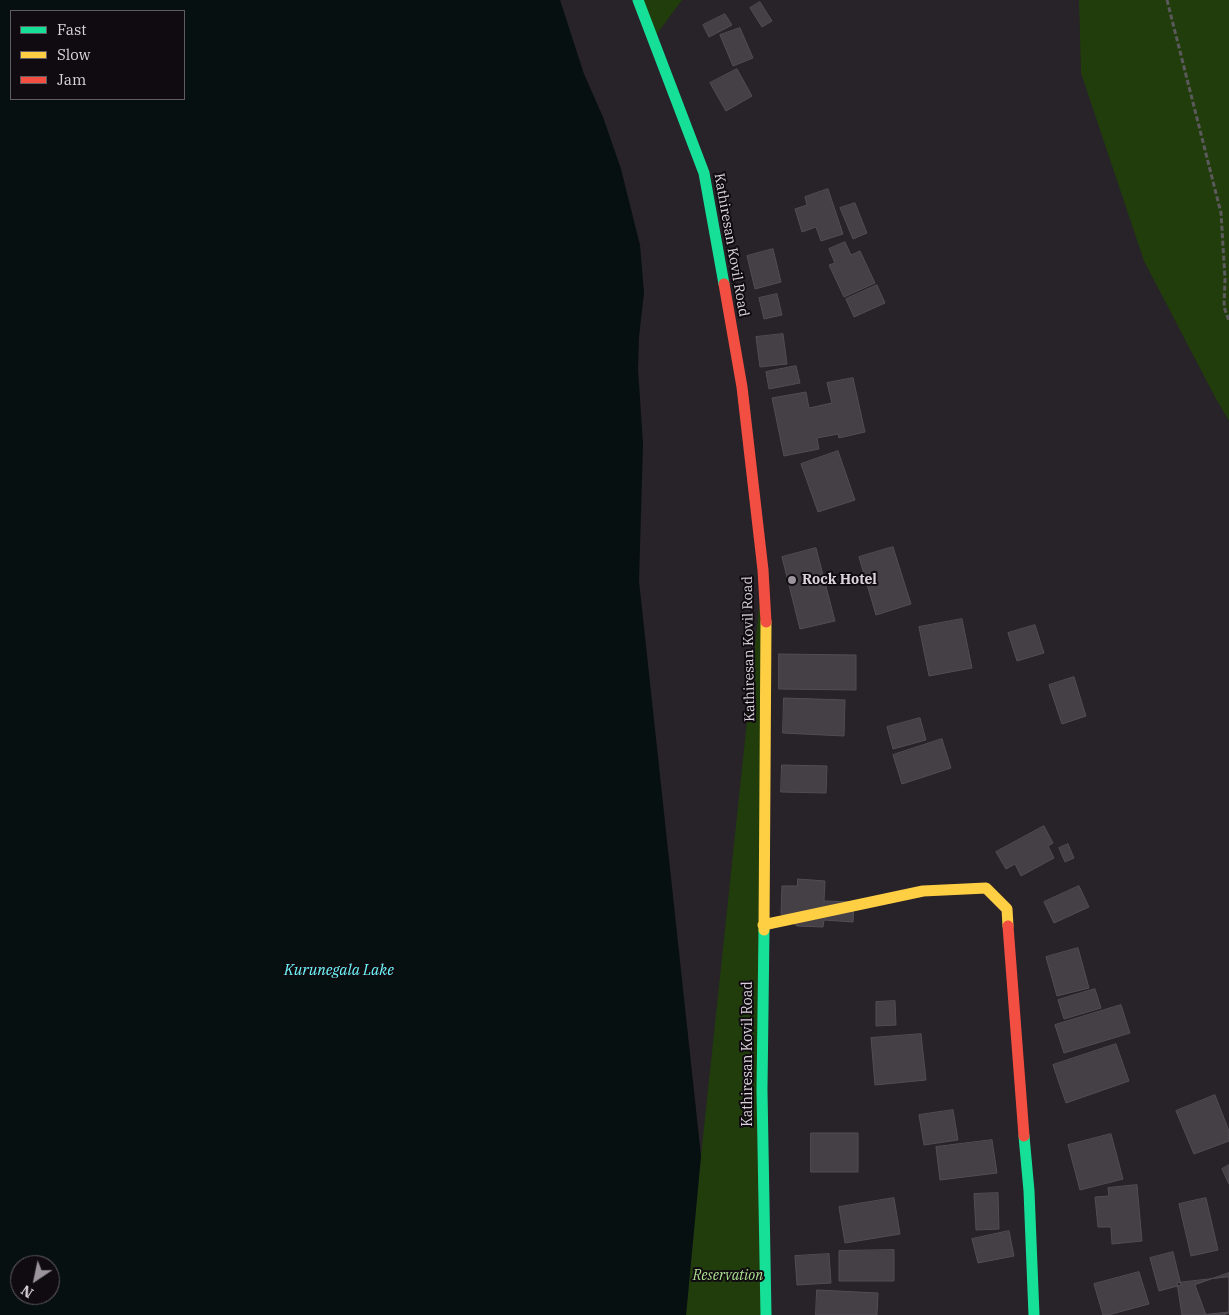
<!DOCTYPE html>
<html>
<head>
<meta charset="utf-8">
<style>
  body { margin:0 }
  #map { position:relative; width:1229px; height:1315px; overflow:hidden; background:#282229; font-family:"IBM Plex Serif",serif }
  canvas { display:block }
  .legend { position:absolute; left:10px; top:10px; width:175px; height:90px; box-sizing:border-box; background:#100b11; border:1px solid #615b62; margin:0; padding:6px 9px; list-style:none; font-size:15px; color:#dbd2db }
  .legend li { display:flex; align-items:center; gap:10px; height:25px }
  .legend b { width:25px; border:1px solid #615b62 }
  .north { position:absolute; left:10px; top:1255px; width:50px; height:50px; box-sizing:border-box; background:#100b11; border:1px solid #615b62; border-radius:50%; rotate:214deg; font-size:14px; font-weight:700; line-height:20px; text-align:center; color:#dbd2db }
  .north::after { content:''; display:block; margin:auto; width:18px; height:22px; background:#9c949d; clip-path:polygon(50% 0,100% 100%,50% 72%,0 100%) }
</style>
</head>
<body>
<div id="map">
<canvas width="1229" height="1315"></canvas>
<ul class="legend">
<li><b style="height:6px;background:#16e098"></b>Fast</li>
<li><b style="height:6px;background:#ffcf43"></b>Slow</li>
<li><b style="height:6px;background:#f24e42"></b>Jam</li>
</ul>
<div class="north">N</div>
</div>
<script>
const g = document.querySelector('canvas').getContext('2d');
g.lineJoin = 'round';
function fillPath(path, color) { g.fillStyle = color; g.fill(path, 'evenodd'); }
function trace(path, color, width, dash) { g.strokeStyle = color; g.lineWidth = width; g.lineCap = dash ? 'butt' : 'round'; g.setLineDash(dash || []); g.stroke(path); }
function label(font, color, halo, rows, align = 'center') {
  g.font = font + ' "IBM Plex Serif",serif'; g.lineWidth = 4; g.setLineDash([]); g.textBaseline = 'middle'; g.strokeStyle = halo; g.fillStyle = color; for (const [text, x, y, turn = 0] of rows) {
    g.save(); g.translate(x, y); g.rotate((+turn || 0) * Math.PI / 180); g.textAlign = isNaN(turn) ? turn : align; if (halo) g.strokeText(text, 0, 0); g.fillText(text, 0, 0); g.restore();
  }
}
const green = new Path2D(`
  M638,0H682L653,39Z
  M1079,0H1229V421L1215,397L1144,261L1081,73Z
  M763,570L766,1315H686L701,1156Z`);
const water = new Path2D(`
  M0,0H560L584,74L603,117L621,169L640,245L644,293L639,337L638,369L643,444L639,581L701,1156L686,1315H0ZM11,11H184V99H11ZM20,1265H50V1295H20Z`);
const building = new Path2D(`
  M760,2L772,21L762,27L750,8Z
  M725,14L732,25L709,37L703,25Z
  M740,28L753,58L733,66L720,35Z
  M737,69L752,96L726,111L710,83Z
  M828,189L843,234L821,241L816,227L802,232L795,209L807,205L805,197Z
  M855,203L867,233L853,239L840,208Z
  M845,242L851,255L860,251L875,283L844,297L829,265L835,263L829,249Z
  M773,249L781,282L755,289L747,256Z
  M877,285L885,303L854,317L846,299Z
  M777,294L782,315L764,319L759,298Z
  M783,334L787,364L760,367L756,337Z
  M796,366L800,383L769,389L766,372Z
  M853,378L865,432L839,438L838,434L817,438L819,449L784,456L772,398L806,392L809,408L832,403L827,383Z
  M838,451L855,500L818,512L801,464Z
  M893,547L911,604L876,615L859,557Z
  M816,548L835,621L800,629L782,557Z
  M962,619L972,668L929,676L919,627Z
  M1035,625L1044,653L1017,661L1008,633Z
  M779,654L856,655V690L779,689Z
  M1074,677L1086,716L1062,724L1049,685Z
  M784,698L845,700L844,736L783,733Z
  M920,718L926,740L893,749L887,727Z
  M942,739L951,768L902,784L893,755Z
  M782,765L827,766L826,793L781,792Z
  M1044,826L1053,843L1048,846L1054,858L1021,876L1015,864L1006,869L996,852Z
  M1068,844L1074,858L1065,862L1059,848Z
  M798,879L825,881L824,901L854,902L853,922L824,920L823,927L797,926L781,914L782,886H797Z
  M1079,886L1089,907L1054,923L1044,902Z
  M1078,948L1089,988L1057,996L1046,957Z
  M1095,989L1101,1008L1064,1019L1058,1000Z
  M895,1001L896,1025L876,1026V1002Z
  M1121,1005L1130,1033L1064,1053L1055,1025Z
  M921,1034L926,1080L875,1085L871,1038Z
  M1116,1044L1129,1081L1066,1103L1053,1065Z
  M1215,1095L1229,1131V1141L1194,1154L1176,1111Z
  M953,1110L958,1140L924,1145L919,1115Z
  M811,1133H858V1172H811Z
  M1111,1134L1123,1179L1080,1190L1068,1145Z
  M992,1140L997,1173L940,1180L936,1147Z
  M1229,1165V1184L1222,1169Z
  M1137,1185L1142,1241L1112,1244L1111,1227H1098L1095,1197L1109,1196L1108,1188Z
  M998,1193L999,1229L976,1230L974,1194Z
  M894,1198L900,1234L845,1243L839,1207Z
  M1206,1198L1218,1250L1191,1256L1179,1204Z
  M1009,1231L1014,1256L978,1263L972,1239Z
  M894,1250V1281H839V1251Z
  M1173,1252L1181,1285L1159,1291L1150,1258Z
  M829,1254L831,1283L797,1285L795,1256Z
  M1139,1272L1149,1304L1108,1315H1103L1094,1284Z
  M1229,1273V1313L1223,1315H1206L1195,1285Z
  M1229,1277V1312L1200,1315H1182L1177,1283Z
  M817,1290L878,1293L877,1315H816Z`);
const path = new Path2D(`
  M1167,0L1221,213L1225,279L1224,307L1229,321`);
const fast = new Path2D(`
  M638,0L704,173L724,284
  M764,930L762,1090L766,1315
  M1024,1136L1029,1191L1034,1315`);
const slow = new Path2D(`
  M763,925L923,891L986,888L1007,909L1008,926
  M764,930L766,622`);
const jam = new Path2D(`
  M724,284L742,387L763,570L766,622
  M1008,926L1024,1136`);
const markers = [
  [792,580,5,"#9c949d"]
];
const streetNames = [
  ["Kathiresan Kovil Road",731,245,80],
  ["Kathiresan Kovil Road",749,649,-91],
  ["Kathiresan Kovil Road",748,1054,-90]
];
const poiNames = [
  ["Rock Hotel",802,580]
];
const parkNames = [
  ["Reservation",728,1276]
];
const waterNames = [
  ["Kurunegala Lake",339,971]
];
fillPath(green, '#213d0c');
fillPath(water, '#061010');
fillPath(building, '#453f46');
trace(building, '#524d54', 1);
trace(path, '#5b595c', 3, [5, 2.5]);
trace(fast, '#16e098', 11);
trace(slow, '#ffcf43', 11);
trace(jam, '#f24e42', 11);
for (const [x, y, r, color] of markers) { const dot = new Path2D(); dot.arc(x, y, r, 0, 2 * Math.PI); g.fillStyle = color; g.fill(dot); trace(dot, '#100b11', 2); }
label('14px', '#dbd2db', '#100b11', streetNames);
label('bold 14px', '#dbd2db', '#100b11', poiNames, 'left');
label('italic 14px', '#ace090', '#100b11', parkNames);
label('italic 15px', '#6ef9fc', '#100b11', waterNames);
</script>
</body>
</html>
